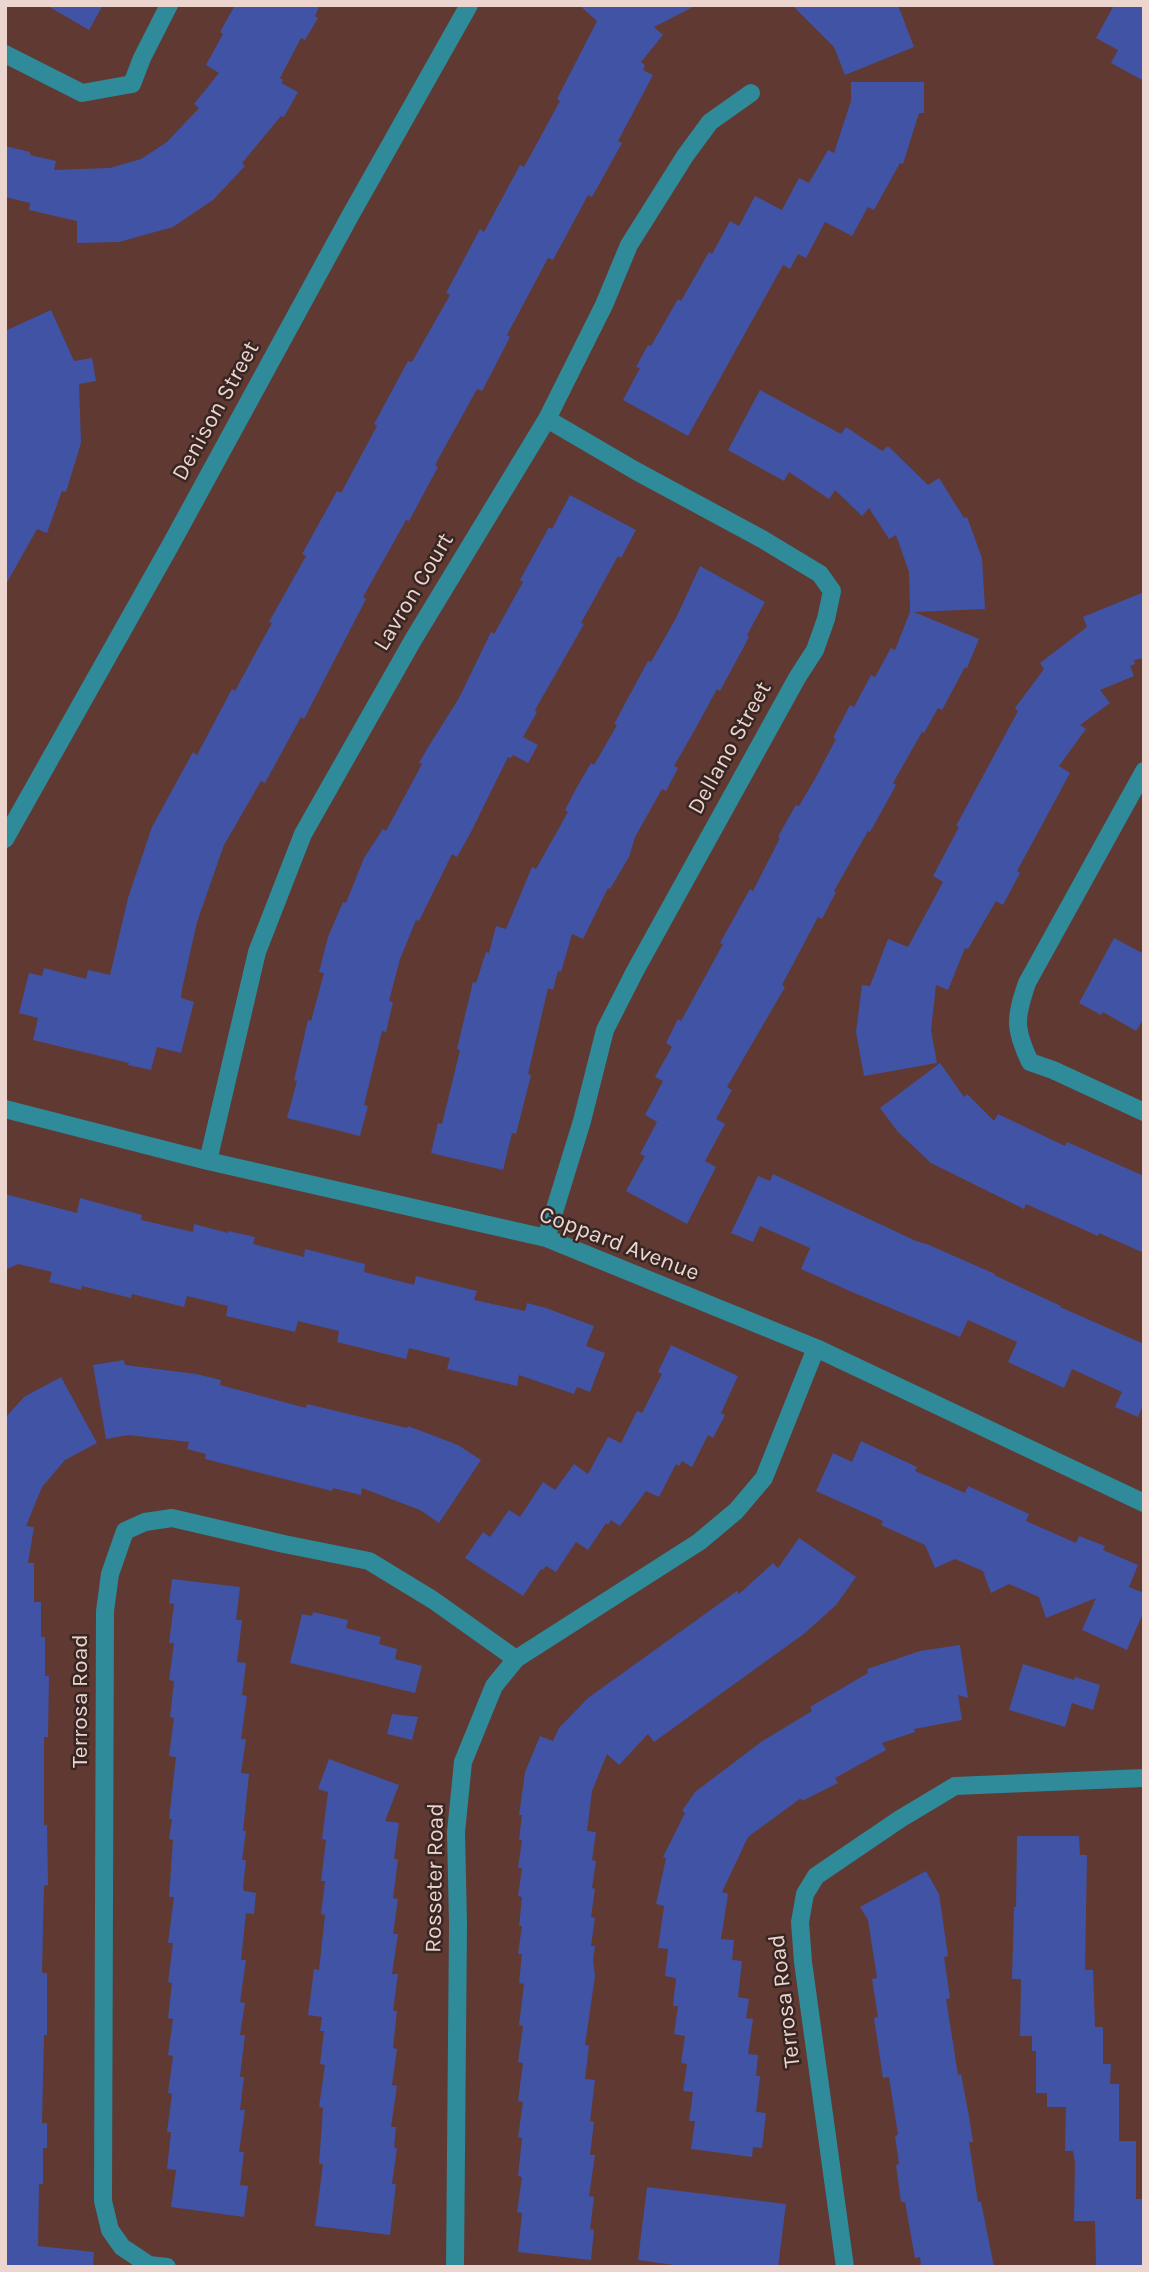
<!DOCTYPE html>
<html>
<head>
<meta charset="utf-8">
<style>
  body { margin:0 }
  #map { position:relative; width:1149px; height:2272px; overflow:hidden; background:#603932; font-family:Karla,sans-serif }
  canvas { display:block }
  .frame { position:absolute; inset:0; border:7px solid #ecd4cf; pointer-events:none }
</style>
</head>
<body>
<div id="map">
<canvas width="1149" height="2272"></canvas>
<div class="frame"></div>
</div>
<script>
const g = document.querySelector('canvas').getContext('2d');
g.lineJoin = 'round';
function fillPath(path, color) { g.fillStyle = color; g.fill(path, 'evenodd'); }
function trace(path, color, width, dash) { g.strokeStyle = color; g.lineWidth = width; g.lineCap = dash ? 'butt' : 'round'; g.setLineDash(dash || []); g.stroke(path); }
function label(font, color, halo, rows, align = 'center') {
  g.font = font + ' Karla,sans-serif'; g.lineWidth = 5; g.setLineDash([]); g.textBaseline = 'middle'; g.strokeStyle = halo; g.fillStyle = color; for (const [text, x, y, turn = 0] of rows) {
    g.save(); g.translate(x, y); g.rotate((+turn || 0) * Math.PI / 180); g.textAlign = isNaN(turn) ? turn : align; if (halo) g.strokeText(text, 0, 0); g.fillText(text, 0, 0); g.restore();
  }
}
const building = new Path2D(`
  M46,5H103L89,30Z
  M235,5H320L315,16L318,18L305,40L301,38L280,78L283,80L281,83L298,92L284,117L281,116L242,163L245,166L213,200L173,227L119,242L77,243V221L29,210L30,203L5,197V146L30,152V155L56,161L54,170L110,168L141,159L167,142L199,108L194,104L219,73L206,65L223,34L220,32Z
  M579,5H697L654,27L663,35L641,62L645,65L643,70L653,75L618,141L622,143L592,197L588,195L553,260L548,258L507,335L510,337L493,370L482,391L477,389L435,465L438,467L409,521L406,520L363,597L366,599L304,719L301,717L265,783L261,781L224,845L197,922L182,989L181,998L194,1002L181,1053L157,1047L151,1070L128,1065L129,1063L33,1040L38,1018L19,1013L29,973L42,976L44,968L86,979L88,970L110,975L128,898L152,827L193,752L197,755L232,689L235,691L256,652L272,623L269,622L306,556L302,554L337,491L341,493L377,426L374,424L408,361L412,362L450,295L446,293L480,229L484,232L520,165L524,167L560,101L557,99L597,21Z
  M792,5H898L914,47L845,75L834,47Z
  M1114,5H1144V81L1111,63L1118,50L1096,38Z
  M851,82H924V113H919L903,164L900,163L874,210L868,207L852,236L825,222L806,258L798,254L790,269L783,265L688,436L623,400L640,368L636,367L648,345L651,346L678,299L681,301L709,252L712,254L730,221L739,226L755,196L782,210L799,178L809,183L828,150L834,153L851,101Z
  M51,310L74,361L92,358L96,381L79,384L81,443L66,492L62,491L47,533L37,529L5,586V447H7L5,331Z
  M760,390L841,434L846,427L882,451L888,446L928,485L939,478L964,518L967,517L982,558L985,609L914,612L979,639L967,668L965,667L942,710L938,708L924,733L922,732L893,783L896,785L884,807L870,832L868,831L834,891L836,892L822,919L818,917L782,985L785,987L727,1087L732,1090L716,1119L725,1124L705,1161L716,1167L687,1224L626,1191L645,1156L640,1154L657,1122L645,1115L663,1081L655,1077L672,1047L666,1043L678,1019L681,1021L723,944L720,943L750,889L753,891L780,838L778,837L785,824L796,805L799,806L816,777L836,739L833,738L850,705L854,707L871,675L875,677L891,648L895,650L910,612L909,572L896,535L889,539L869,508L862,516L835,490L829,499L789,472L784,481L728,450Z
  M570,495L636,530L621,558L618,556L581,623L584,624L535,710L537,712L523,737L538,745L528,763L513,755L511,758L508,757L471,832L457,857L452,854L419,921L416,920L400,959L389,1001L393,1002L386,1032L382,1031L364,1105L368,1106L360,1136L287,1118L297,1081L294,1080L308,1020L311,1021L324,973L319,972L328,937L343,902L346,903L364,858L383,829L386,831L422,764L419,763L427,749L459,698L491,632L494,634L523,582L520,580L542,540L549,527L552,529Z
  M700,566L765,602L747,635L749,637L720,691L717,689L693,733L674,766L678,768L666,791L662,789L635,837L629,857L610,889L608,888L583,939L572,934L561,972L558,971L553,990L548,988L528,1074L531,1075L516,1134L512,1133L503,1170L431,1153L438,1123L442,1124L460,1050L457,1049L473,982L476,983L486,952L489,953L496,926L506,929L532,867L536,869L568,812L565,810L577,787L591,763L594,765L617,725L614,724L648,661L651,662L676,618Z
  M1144,592V658L1134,660L1135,664L1130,666L1134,676L1100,690L1110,703L1080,725L1086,729L1059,766L1070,773L1017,871L1020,873L1003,905L996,901L968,949L965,948L948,990L936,985L931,1030L937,1063L864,1076L856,1032L862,985L870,986L888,939L908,947L943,882L933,876L959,827L956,826L1018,711L1015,708L1044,669L1040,663L1087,627L1083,617Z
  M1114,938L1144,954V1018L1136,1031L1103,1012L1101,1015L1079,1003Z
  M940,1063L964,1097L967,1094L994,1121L998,1114L1065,1146L1067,1142L1144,1176V1253L1099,1233L1098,1236L1026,1204L1024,1209L931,1163L898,1132L880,1108Z
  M773,1174L916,1241L929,1245L995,1274L994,1275L1061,1306L1060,1307L1144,1344V1403L1138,1417L1115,1407L1122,1392L1072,1369L1064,1388L1008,1362L1017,1342L968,1320L960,1337L852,1292L801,1269L810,1248L760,1226L753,1242L731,1233L758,1176L770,1181Z
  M5,1194L77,1213L80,1198L142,1215L141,1220L193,1232L194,1224L228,1233V1231L255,1237L253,1244L304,1257L305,1249L365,1264L364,1272L414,1285L416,1276L477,1291L474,1300L525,1311L527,1303L546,1308L594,1326L586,1346L605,1353L590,1392L577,1387L574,1394L519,1375L517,1386L447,1369L450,1358L409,1348L406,1359L337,1342L339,1331L298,1321L295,1332L226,1316L228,1306L187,1296L184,1307L132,1294L131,1298L82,1286L81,1290L49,1282L52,1272L18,1264L5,1270Z
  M671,1345L738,1376L721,1413L725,1415L713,1438L708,1435L692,1467L682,1461L679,1466L676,1464L659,1497L646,1491L620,1526L611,1520L608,1525L606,1523L588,1550L576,1542L556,1572L546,1566L543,1570L541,1569L523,1596L465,1558L483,1532L490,1537L509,1510L520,1517L543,1482L555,1490L574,1464L588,1474L608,1437L621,1443L637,1411L642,1413L662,1374L658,1372Z
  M124,1360L125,1365L196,1374L221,1380L220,1385L306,1408L307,1404L407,1428L408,1426L458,1445L481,1460L439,1523L420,1510L362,1488L361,1495L333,1488L332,1491L205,1459L206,1454L187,1449L189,1442L128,1435L106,1439L93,1365Z
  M61,1377L97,1443L65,1460L42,1487L26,1526L34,1527L28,1563H34V1602H41V1637H45V1676H49L48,1737H44V1825H47L48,1885L44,1886L42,1973H47V2035H44L42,2123H47V2148H43V2184H39L38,2246L94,2252L93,2267H5V1418L24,1397Z
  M861,1441L917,1467L915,1471L965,1493L968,1486L1029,1514L1026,1521L1076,1543L1079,1536L1105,1546L1103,1550L1138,1565L1129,1587L1144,1593V1611L1127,1650L1082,1630L1096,1598L1046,1618L1039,1597L1009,1584L991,1593L983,1571L955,1559L935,1568L925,1545L881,1525L883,1521L816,1491L833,1453L852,1462Z
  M799,1538L856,1577L836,1605L805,1633L654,1742L648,1734L619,1765L607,1754L592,1791L587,1831L596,1832L592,1860L596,1861L592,1888L595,1889L591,1917L595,1918L591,1946H595L593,1960L595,1976L585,2045L589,2046L585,2079L595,2080L590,2121L594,2122L590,2155H595L589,2196L594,2197L590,2229L594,2230L591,2260L518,2252L522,2213L517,2212L522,2177L518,2176L522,2138L518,2137L523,2102L518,2101L523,2063L518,2062L523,2026L519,2025L524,1984L519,1983L522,1954H518L522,1926H519L522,1897L518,1896L522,1868H518L522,1840H519L522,1815H519L525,1772L540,1736L553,1741L559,1728L588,1698L737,1591L739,1594L773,1563L778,1568Z
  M172,1579L240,1587L236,1620H242L237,1662L246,1663L242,1695L247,1696L241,1739H246L241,1773L249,1774L243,1831H246L242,1860H246L243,1888L244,1891L256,1893L254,1914L246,1913L241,1960H246L240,2002L245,2003L240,2035H245L240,2077H244L240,2110H245L239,2152H244L240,2185L248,2186L244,2217L171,2207L176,2170L167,2169L171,2132H167L172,2094L168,2093L173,2056L168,2055L173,2019L168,2018L172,1983L168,1982L173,1943H168L174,1897H169L173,1840L169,1839L172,1819H169L176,1757L169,1756L174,1718L170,1717L174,1681L169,1680L174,1643H169L174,1604L169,1603Z
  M313,1612L348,1620L346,1628L381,1637L379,1644L397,1649L395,1659L422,1666L415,1693L290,1663L302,1614L312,1616Z
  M960,1645L968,1698L958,1695L962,1720L914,1729L915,1732L882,1743L886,1750L835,1778L838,1783L802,1801L801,1798L748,1837L722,1892L728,1894L721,1939L734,1940L732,1960L742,1961L738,1997L749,1999L746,2018L753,2019L748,2054L758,2055L756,2076H760L756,2112L766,2113L762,2148L753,2147L752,2157L691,2149L695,2121H689L693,2092L683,2091L687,2064L681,2063L685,2036L674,2034L678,2006H673L676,1978L665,1976L668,1949L658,1948L664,1906L656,1904L666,1858L663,1857L685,1813L682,1811L695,1792L761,1742L812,1711L810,1707L868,1673L867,1669L920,1651Z
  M1023,1664L1074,1680L1075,1677L1100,1685L1093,1710L1072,1703L1065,1727L1009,1710Z
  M392,1714L418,1717L412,1740L387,1734Z
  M329,1759L399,1785L385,1821L399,1823L394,1859H398L393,1898L398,1899L393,1934H398L392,1974H398L393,2011H397L393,2048L397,2049L392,2085L397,2086L391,2127H396L394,2148H397L392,2184H396L390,2235L315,2226L323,2164H319L323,2108L319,2107L325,2065L320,2064L324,2031H320L322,2017L308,2015L314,1969L319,1970L325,1915L321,1914L325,1881H321L326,1840L322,1839L328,1792L318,1789Z
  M1017,1836H1079L1080,1855H1087L1085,1970H1093L1095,2027H1103V2064H1111L1110,2084H1119V2141H1136V2199H1144V2267H1096L1095,2221H1074L1075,2163L1073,2151H1065L1066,2107H1047V2093H1036V2051H1032V2036H1020L1021,1979H1012L1014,1907H1016Z
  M926,1871L939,1894L948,1956L944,1957L950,1998L946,1999L958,2075L961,2074L969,2116L973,2142H969L978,2202H981L994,2267H921L920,2257L915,2258L905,2202H901L896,2165L899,2164L895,2136L898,2135L889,2077L883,2078L874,2018L878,2017L872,1979L877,1978L868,1920L860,1907Z
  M647,2187L786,2204L778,2267H689L638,2260Z`);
const minor = new Path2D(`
  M5,54L82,93L132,84L142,58L169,5
  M1144,771L1027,983C1015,1018 1014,1028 1030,1062L1053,1070L1144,1112
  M5,839L170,546L350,216L469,5
  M5,1109L208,1161L546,1238L816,1348L1144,1503
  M208,1161L257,952L303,834L413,640L547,419L604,305L629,245L685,156L710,122L751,93
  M546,1238L582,1121L605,1030L635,971L797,678L815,650L826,619L832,591L820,574L762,539L636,471L547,419
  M167,2267L149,2265L122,2247L110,2230L103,2201L105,1611L110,1574L125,1531L145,1522L172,1518L284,1544L369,1561L433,1600L516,1659
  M455,2267L458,1924L456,1832L463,1762L494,1686L516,1659L699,1542L736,1511L764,1478L816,1348
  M845,2267L803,1962L800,1922L805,1894L816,1876L900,1819L955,1786L1144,1778`);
const streetNames = [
  ["Denison Street",216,411,-61],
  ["Lavron Court",414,592,-59],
  ["Dellano Street",730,748,-61],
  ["Coppard Avenue",619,1244,21],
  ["Terrosa Road",80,1701,-90],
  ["Rosseter Road",435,1878,-89],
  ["Terrosa Road",785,2001,-97]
];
fillPath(building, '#4153a5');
trace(minor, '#2f8a99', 18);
label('23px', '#ecd4cf', '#382623', streetNames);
</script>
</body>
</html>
